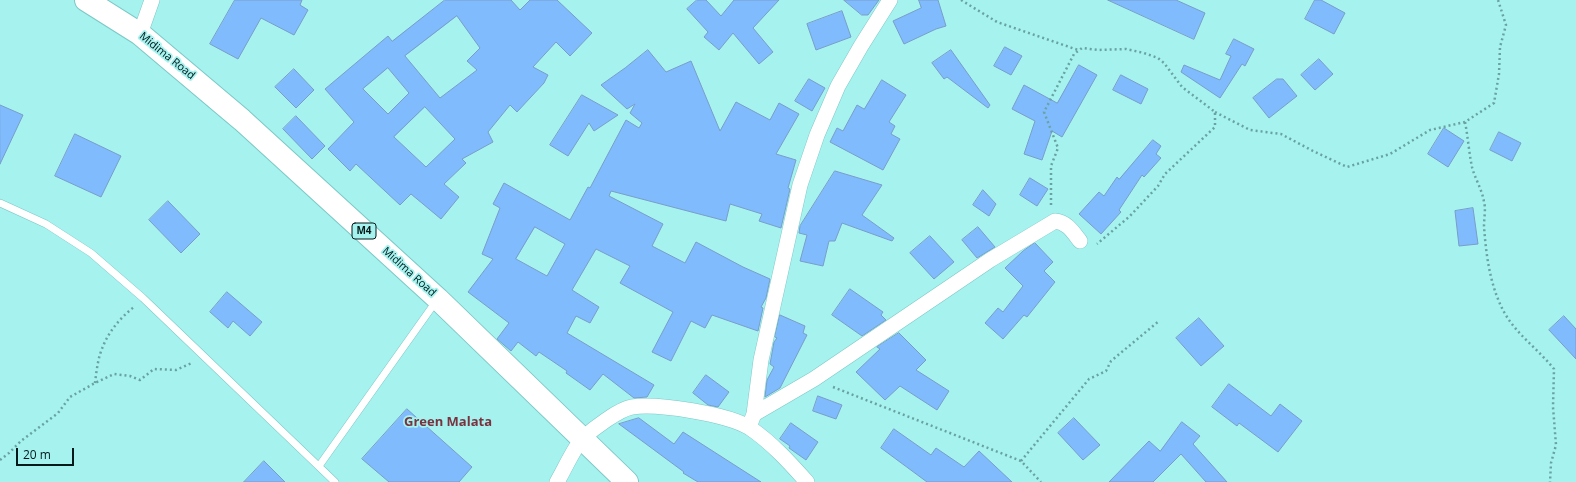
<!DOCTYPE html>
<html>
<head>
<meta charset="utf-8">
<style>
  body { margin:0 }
  #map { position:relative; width:1576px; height:482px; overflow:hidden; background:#a5f2ef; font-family:"Open Sans",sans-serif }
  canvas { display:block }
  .scale { position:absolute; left:16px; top:448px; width:58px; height:18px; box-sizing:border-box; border:2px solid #001a19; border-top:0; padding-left:5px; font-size:12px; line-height:14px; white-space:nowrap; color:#001a19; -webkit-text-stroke:3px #a5f2ef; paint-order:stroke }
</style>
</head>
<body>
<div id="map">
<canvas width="1576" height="482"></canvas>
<div class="scale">20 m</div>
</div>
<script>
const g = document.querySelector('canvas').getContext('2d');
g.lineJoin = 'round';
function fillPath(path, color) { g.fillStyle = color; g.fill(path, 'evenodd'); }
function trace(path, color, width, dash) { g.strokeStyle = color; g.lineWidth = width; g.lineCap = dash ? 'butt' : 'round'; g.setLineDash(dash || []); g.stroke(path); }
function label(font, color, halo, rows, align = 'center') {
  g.font = font + ' "Open Sans",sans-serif'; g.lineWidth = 3.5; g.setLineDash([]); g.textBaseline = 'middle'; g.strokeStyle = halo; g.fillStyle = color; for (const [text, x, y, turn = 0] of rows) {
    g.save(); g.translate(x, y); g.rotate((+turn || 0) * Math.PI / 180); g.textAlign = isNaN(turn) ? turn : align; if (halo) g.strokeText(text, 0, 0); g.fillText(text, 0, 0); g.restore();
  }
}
const building = new Path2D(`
  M235,0H302L300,5L308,10L294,35L261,18L238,59L210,44Z
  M445,0H511L520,10L530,0H557L592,33L570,56L556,42L533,67L548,75L544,83L517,112L510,105L488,132L493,142L462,159L466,163L444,184L459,197L441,219L411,194L400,205L356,164L350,171L328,149L354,122L325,89L388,36L392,41ZM457,16L480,48L467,61L477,70L440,98L405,56ZM388,68L409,93L388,114L363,89ZM425,107L455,139L426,167L394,137Z
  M697,0H706L721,16L734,0H779L753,28L773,52L759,64L733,33L719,50L704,37L708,32L687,9Z
  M844,0H879L868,15H862Z
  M919,0H938L946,26L936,29L904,44L893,21L921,8Z
  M1108,0H1176L1205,13L1194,39Z
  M1315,0H1321L1345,13L1334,34L1305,19Z
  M842,11L851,37L816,50L807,24Z
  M1234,39L1254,49L1245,66L1242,64L1220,98L1181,72L1184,65L1220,80L1231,56L1226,54Z
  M1005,47L1022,56L1011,75L994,66Z
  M648,50L666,72L691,61L720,131L736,102L770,120L779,103L799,114L776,154L796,160L788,188L790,189L781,228L759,221L762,214L730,204L726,221L611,191L609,196L663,224L652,246L685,263L696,242L743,267L770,279L766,298L761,307L763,308L758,331L712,315L705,328L691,321L671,361L652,352L673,312L620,283L630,266L596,249L572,290L599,307L590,323L576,316L567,333L654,385L647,397L634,398L603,374L590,390L566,373L567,371L539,352L536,356L518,342L511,351L497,339L509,323L468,292L493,259L482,254L500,208L493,204L504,183L570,220L588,187L590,188L626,120L639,128L642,123L630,113L635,104L627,109L601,85L625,68ZM535,227L565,244L547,276L516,259Z
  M951,50L990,105L988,108L947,77L944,79L932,63Z
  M1319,59L1333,74L1315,90L1301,75Z
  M1079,65L1097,75L1062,137L1052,131L1042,160L1024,154L1035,121L1012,109L1024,85L1057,103Z
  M294,69L314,90L296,108L275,87Z
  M1121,75L1148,89L1141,104L1113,90Z
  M809,79L825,88L812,111L795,101Z
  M1277,79H1283L1297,96L1269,118L1253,98Z
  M882,80L906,95L889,122L895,126L891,134L900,139L883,170L830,142L837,128L843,131L857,105L864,109Z
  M582,95L618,115L594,131L589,123L568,156L550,145Z
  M0,105L23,115L0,164Z
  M296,116L325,146L312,159L283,129Z
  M1444,128L1464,141L1448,167L1428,154Z
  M1499,132L1521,143L1512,161L1490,150Z
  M75,134L121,156L101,197L55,176Z
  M1153,140L1161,146L1156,154L1161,158L1144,177L1142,175L1119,210L1121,212L1101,234L1079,214L1099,192L1104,196L1117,177L1119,179Z
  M835,171L882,185L862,215L894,238L892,241L842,223L835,241H829L823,266L800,261L807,235L799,233L800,226Z
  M1030,178L1048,189L1037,206L1020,195Z
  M983,190L996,204L989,216L973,205Z
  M168,201L200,234L181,253L149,220Z
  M1473,208L1478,244L1459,246L1455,211Z
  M978,227L995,247L977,258L962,240Z
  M930,236L954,262L934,279L910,253Z
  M1035,243L1053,262L1044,271L1055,282L1027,317L1024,315L1003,339L985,323L998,308L1003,312L1023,286L1005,268L1023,251Z
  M850,289L883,312L881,315L886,320L862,336L832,315Z
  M227,292L262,322L250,336L233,321L228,328L210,312Z
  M780,315L805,326L803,333L807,335L780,388L765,397L767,380L774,367L770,364L774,342L777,338L775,337Z
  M1564,316L1576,329V359L1549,330Z
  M1199,318L1224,346L1201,366L1176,338Z
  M899,333L926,360L916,370L949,391L937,410L900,386L885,400L856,372L880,349L877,347Z
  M706,375L729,392L718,407L708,405L693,393Z
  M1229,384L1271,416L1280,404L1302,421L1278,452L1239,423L1237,426L1212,407Z
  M818,396L842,405L836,419L813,411Z
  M407,409L472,467L459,482H389L362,459Z
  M639,418L674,444L683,432L761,482H698L683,473L684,472L619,424Z
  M1074,418L1100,445L1083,460L1058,433Z
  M1182,422L1200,436L1193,444L1227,482H1206L1181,454L1153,482H1109L1149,441L1160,451Z
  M791,423L818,442L806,460L789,448L790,446L780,439Z
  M894,429L931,455L936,448L964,467L979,451L1012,482H927L881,448Z
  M264,461L285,482H244Z`);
const path = new Path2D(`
  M961,0L997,22L1078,50
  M1215,112L1250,130L1281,134L1313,151L1347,167L1390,154L1430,130L1465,122L1494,103L1499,74L1500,47L1506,25L1498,0
  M1465,122C1468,137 1469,153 1472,167C1475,179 1482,189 1484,202C1486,209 1484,218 1484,226C1486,255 1490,286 1504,312C1516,334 1538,349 1554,369L1553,407L1556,445L1551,463L1550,482
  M1051,205V166L1058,148L1044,112L1074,54L1082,48L1098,50L1126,49L1144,53L1158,58L1164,63L1182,87L1215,112V127L1165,174L1158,186L1130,216L1097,244
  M95,383C96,375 97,366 99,358C104,338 117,320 134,307
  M833,387L1021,461L1041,482
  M0,460L9,453L21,441L58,413L70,397L95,383L114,374L130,376L140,380L154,369L176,370L192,363
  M1021,461L1089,379L1106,371L1111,361L1159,321`);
const lane = new Path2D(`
  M0,203L46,224L91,253L143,298L335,482
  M319,466L437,300`);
const street = new Path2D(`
  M140,34L152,0
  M754,414L814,379L990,260L1055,221C1067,222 1073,232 1080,241
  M749,427L754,414L761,360L800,185L817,135L838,86L861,46L890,0
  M557,482C563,472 576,444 583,438C593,429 619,409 632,407C657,403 728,414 750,428C772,443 790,463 807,482`);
const primary = new Path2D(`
  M86,0L140,34L242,120L438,299L627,482`);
const shields = [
  [364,231,24]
];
const shieldNames = [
  ["M4",364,231]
];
const streetNames = [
  ["Midima Road",167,56,39],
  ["Midima Road",409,272,42]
];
const quarterNames = [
  ["Green Malata",448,422]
];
fillPath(building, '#80bbfe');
trace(building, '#789dc8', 1);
trace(lane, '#7cc8c6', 8);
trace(street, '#7cc8c6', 16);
trace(primary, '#7cc8c6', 24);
trace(path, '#69a3a1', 2.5, [2, 3]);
trace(lane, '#fff', 7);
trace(street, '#fff', 15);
trace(primary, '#fff', 22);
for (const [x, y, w] of shields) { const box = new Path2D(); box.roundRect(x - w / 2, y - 8, w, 16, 3); g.fillStyle = '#a5f2ef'; g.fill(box); trace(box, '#001a19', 1); }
label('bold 10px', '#001a19', null, shieldNames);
label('11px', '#001a19', '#a5f2ef', streetNames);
label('bold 13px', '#79323e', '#a5f2ef', quarterNames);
</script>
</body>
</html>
